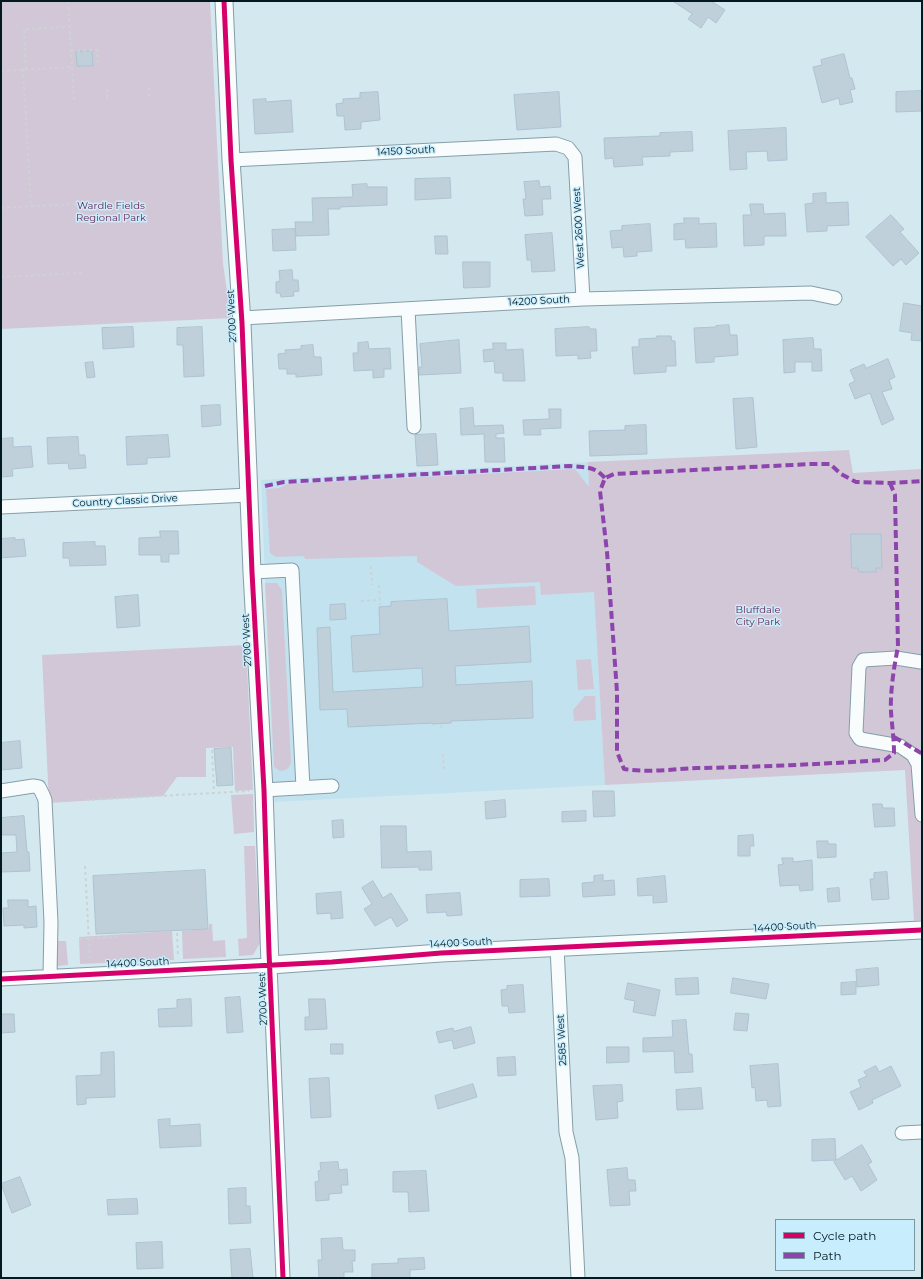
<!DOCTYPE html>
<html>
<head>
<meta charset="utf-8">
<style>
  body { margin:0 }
  #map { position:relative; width:923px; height:1279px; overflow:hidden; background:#d4e8f0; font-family:Montserrat,sans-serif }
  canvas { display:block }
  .frame { position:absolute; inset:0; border:2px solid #031921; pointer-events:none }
  .legend { position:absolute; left:775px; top:1219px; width:140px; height:52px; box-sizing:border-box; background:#c8edfc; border:1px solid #7998a4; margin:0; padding:5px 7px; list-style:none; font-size:12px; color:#031921 }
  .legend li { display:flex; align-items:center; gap:8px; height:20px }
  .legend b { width:20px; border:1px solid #7998a4 }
</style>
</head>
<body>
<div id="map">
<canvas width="923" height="1279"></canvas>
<div class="frame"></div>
<ul class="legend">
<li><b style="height:5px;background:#d6006c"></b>Cycle path</li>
<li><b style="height:5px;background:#8e44ad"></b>Path</li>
</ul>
</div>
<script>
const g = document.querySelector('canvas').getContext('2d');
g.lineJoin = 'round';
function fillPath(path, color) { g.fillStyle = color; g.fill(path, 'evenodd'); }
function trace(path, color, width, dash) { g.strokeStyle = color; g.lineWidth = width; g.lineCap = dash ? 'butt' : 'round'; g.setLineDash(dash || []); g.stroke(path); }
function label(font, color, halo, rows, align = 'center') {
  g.font = font + ' Montserrat,sans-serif'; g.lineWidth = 3; g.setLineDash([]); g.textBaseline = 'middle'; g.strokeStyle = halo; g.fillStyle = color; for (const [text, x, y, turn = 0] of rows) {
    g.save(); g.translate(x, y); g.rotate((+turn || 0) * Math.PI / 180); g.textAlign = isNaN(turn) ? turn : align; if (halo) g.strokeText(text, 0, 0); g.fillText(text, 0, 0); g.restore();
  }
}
const built = new Path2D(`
  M588,462L605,785L274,802L261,480Z`);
const green = new Path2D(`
  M1,1H210L223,264L231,318L1,329Z
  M849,450L853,473L922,469V920L914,921L905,770L605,785L594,592L541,595L540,582L456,586L417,562V556L305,559L304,556L276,557L270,553L266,489L279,488L287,484L575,469L589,487L588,462Z
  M265,583H277L282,590L291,762C289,769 287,770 280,771L274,767Z
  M535,586L536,605L477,608L476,589Z
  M246,645L253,790L235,791L233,747L206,748V777H177L163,796L49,803L42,655Z
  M591,659L594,689L578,690L576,660Z
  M585,696H595L596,720L574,721L573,710Z
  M253,794L254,832L234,834L231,795Z
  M244,846H255L260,943L253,955L239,956L238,939L247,938Z
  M209,924H212L213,941L225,940L226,957L183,959L182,931L209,929Z
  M172,931L174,960L80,964L79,937Z
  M56,941H66L68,965L57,966Z`);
const building = new Path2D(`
  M673,1H711L725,10L716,23L708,17L701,28L688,19L692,14Z
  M92,51L93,66H77L76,52Z
  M844,54L850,78H852L855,89L850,90L853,102L840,105L839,98L822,103L813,67L822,65L821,60Z
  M922,91V111L896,112V92Z
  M378,92L380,120L361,122V129L345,130L344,116H337L336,104L343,103V99L360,98V93Z
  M559,92L561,127L517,130L514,95Z
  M266,99V102L291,100L293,132L255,134L253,100Z
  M786,128L787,160L768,161L767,151L746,152L747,169L730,170L728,131Z
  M692,132L693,151L670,152V156L642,157L643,165L614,167L613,158L605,159L604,138L660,136V133Z
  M450,178L451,198L415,200V179Z
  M539,181L540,187L550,186L551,199H542L543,215L525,216L523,199H526L524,182Z
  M367,184V187H387V205L340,207V209H328L329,235L296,236L295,222H313L312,198L353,197L352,185Z
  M826,193V203L848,202L849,225L827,226V231L807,232L805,204L813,203V194Z
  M750,204H763L764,214L785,213L786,236H764V245L744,246L743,215H751Z
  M891,215L904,229L900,232L919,253L906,265L901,259L893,266L866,237Z
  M684,218H699V224L716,223L717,247L686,248L685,239L674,240V224L684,223Z
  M650,224L652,251L637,252V256L624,257L623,247L612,248L610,231L622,230V226Z
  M295,229L296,250L273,251L272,230Z
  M552,233L555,271L532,272L531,260H527L525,235Z
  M435,236H447L448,254H436Z
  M463,262H490V287L464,288Z
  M292,270L293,280H298L299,291L293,292L294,296L281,297L280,293H276V282L280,281L279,271Z
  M904,303L922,306V341L911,340L912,333L900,331Z
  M729,325L730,335H737L738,355L714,357V362L696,363L694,328L716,327V326Z
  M133,327L134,347L103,349L102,328Z
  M202,327L204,376L184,377L183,345H177V328Z
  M589,327L590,329H596L597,351H590L591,358L578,359V355L556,356L555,329Z
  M657,336H671L672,341H675L676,366H666V372L634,374L632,347H639V339L657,338Z
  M813,338L814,349H821L822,371H812V362H795V372L784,373L783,340Z
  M459,340L461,373L419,375V367H422L420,344Z
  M368,342L369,349L390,348L391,369H384V377L373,378V370L354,371L353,353H358V343Z
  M493,343H506V350L523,349L525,381H503V373H495L494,361L484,362L483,350L493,349Z
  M313,345L314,357H321L322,375L296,377V374H287V369H279L278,354L286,353L285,350L301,349V346Z
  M888,359L895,377L889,380L892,389L882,392L894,419L882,425L870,393L855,399L849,384L855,381L850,370L864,364L866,368Z
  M93,362L95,377L87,378L85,363Z
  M753,398L757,447L736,449L733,399Z
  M220,405L221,425L202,427L201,406Z
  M473,408L474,426L503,425L504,433L496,434V438H504L505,462H485L484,434L461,435L460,409Z
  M549,409H561V428L540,429L541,435H524L523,420L549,419Z
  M646,425L647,454L590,456L589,431L625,430V426Z
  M436,434L438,465L417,466L415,435Z
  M168,435L170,457L147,458V464L127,465L126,437Z
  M78,437L79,455H85L86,468L69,469L68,463L48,464L47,438Z
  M13,438V447L31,446L33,467L12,469L13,476L1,477V439Z
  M160,531H178L179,554H169V562H161V555H139V538L160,537Z
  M851,534H881L882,568H876V572H859L858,568H852Z
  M15,538V540L24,539L26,556L1,558V539Z
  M95,542V546H105L106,565L70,566L69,558H63V543Z
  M138,595L140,626L117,628L115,597Z
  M447,599L449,631L529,626L531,662L455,666L456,685L532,681L533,718L451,721V723L432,724V723L348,727L347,709L320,710L317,628L330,627L333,692L423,687L422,668L353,672L351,636L380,634L379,607L391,606V602Z
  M345,604L346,619L330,620V605Z
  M20,741L22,768L1,770V743Z
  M231,748L233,785L217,786L214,749Z
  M593,791H614L615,816L594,817Z
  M505,800L506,817L486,819L485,802Z
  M873,804H882L883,808H894L895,826L875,827Z
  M586,811V821L562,822V812Z
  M24,816L27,852H29L30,871L1,872V853L17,852L16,835H2L1,818Z
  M343,820L344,837L333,838L332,821Z
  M381,826H406L407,852L431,851L432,870H419V867L382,868Z
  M753,835L754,846H750V856H738V836Z
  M817,841H828V844H836V857L818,858Z
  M782,858H793V862L812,860L813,890L800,891L799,885L780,886L778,865L783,864Z
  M205,870L208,929L96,934L93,876Z
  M887,872L889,899L872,900L870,879H874V873Z
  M603,875V881L614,880L615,895L583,897L582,883L594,882V876Z
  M665,876L667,902L653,903V895L638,896L637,879Z
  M549,879L550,896L520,897V880Z
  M373,881L383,898L391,893L408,920L397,927L391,917L375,926L364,909L372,904L362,888Z
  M839,888L840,901L828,902L827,889Z
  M341,892L343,918L331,919V913L317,914L316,894Z
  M460,893L462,915L447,916L446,912L427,913L426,895Z
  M8,900H28V907L36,906L37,927L24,928V925L4,926L3,908H8Z
  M878,968L879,985L857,987L856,970Z
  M698,978L699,994L676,995L675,979Z
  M733,978L769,984L766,999L731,993Z
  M856,982V994L841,995V983Z
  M628,983L660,990L655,1016L633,1012L635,1001L625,999Z
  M523,985L525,1012L509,1013L508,1006H502L501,990L507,989V986Z
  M240,997L243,1032L227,1033L225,998Z
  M191,999L192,1026L159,1027L158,1009L177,1008V1000Z
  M309,999H325L327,1029L305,1030V1017H309Z
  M736,1013L749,1014L747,1031L734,1030Z
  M1,1014H14L15,1032L1,1033Z
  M686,1020L689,1054H692L693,1072L675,1073L674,1051L643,1052V1038L673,1037L672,1021Z
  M471,1027L475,1043L454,1049L452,1040L439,1043L436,1032L453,1028L454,1031Z
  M331,1044H343V1054H331Z
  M607,1047H629V1062L607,1063Z
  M114,1052L115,1097L86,1098V1104L77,1105L76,1076L101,1075V1053Z
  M515,1057L516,1075L498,1076L497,1058Z
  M778,1064L781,1106L768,1107L767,1100L756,1101L755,1087L752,1088L750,1066Z
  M876,1066L879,1072L891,1066L901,1086L872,1100L873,1103L859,1110L850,1092L861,1087L858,1080L867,1076L864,1072Z
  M329,1078L331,1117L311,1118L309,1079Z
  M473,1084L477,1097L438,1109L435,1096Z
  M622,1085L623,1101L617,1102L618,1118L596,1120L593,1086Z
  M701,1088L703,1109L677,1110L676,1090Z
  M170,1119V1126L200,1124L201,1146L160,1148L158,1120Z
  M835,1139L836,1160L812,1161V1140Z
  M862,1145L872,1162L868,1164L877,1180L861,1191L852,1176L845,1180L834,1162Z
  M338,1162L339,1170L347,1169L348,1185H341L342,1193L329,1194V1200L316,1201L315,1182L319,1181L318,1171L321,1170L320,1163Z
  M627,1168L628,1180H635L636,1191H629L630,1205L610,1206L607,1170Z
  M426,1171L429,1211L409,1212L408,1192H393V1172Z
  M20,1177L31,1205L12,1213L1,1184Z
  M246,1188V1206H250L251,1223L229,1224L228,1189Z
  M137,1199L138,1214L108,1215L107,1200Z
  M342,1238L343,1250H355V1261H352L353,1272H344V1278H319L318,1260H322L321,1239Z
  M162,1242L163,1268L137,1269L136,1243Z
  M250,1249L253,1278H232L230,1250Z
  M424,1258L425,1269L410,1270V1278H372V1264L398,1263V1259Z`);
const path = new Path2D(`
  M68,1L74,100
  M71,51L97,50L98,64
  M23,69L31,207
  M26,69L24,29L70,27
  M1,71L72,67
  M149,87V96
  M107,89V98
  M1,208L79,204
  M1,277L82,273
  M371,566L372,585
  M379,585L380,605
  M361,601L380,600
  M441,725L442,731
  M212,750L214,793
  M443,754L444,772
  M86,800L249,791
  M85,866L90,961
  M177,933L178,956
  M79,939L118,937V935`);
const minor = new Path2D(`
  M231,160L556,144L568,148L575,157L583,299
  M408,309L414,427
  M242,318L583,299L811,293L835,298
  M1,507L249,495
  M252,572L292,570L303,788
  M921,662L896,658L863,660L859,667L856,733L860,739L900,746L913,755L918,764L922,815
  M264,790L332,786
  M1,791L33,786L39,787L43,795L45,800L51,922L50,976
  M557,947L566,1132L572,1158L578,1278
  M1,979L270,965L283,1278
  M902,1133L922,1132`);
const major = new Path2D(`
  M224,1L231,160L242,323L252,572L264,790L270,965L441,953L922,930`);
const quiet = new Path2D(`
  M890,483L895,495L898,647C894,666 890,693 891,712C892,726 894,739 894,753L885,760C822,764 760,767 697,768C673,769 648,773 624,769L617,752V692L607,552L600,491L605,478L614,474L811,464H830L841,474L856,482L890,483L922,481
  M265,486L284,482L570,466C586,468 593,465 605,478
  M894,737L921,753L922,756`);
const cycleway = new Path2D(`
  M224,1L231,160L242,323L252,572L264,790L269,952L283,1278
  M1,979L332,962L441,953L922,930`);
const streetNames = [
  ["14150 South",406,151,-3],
  ["West 2600 West",579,228,-93],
  ["14200 South",539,301,-3],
  ["2700 West",232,316,-93],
  ["Country Classic Drive",125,501,-3],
  ["2700 West",247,640,-93],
  ["14400 South",785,927,-3],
  ["14400 South",461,943,-3],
  ["14400 South",138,963,-3],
  ["2700 West",263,999,-92],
  ["2585 West",562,1040,-93]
];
const parkNames = [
  ["Wardle Fields",111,206],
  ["Regional Park",111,218],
  ["Bluffdale",758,610],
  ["City Park",758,622]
];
fillPath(built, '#c3e2ef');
fillPath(green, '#d2c7d6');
fillPath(building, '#bfd0da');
trace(building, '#acc3d1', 1);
trace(minor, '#859ea7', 15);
trace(major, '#859ea7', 19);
trace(path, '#ccd3d5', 2, [3, 3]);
trace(minor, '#f9fcfd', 13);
trace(major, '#f9fcfd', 17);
trace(quiet, '#8e44ad', 4, [8, 4]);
trace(cycleway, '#d6006c', 5);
label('10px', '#031921', '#c8edfc', streetNames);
label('10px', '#6b2653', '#c8edfc', parkNames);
</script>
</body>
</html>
